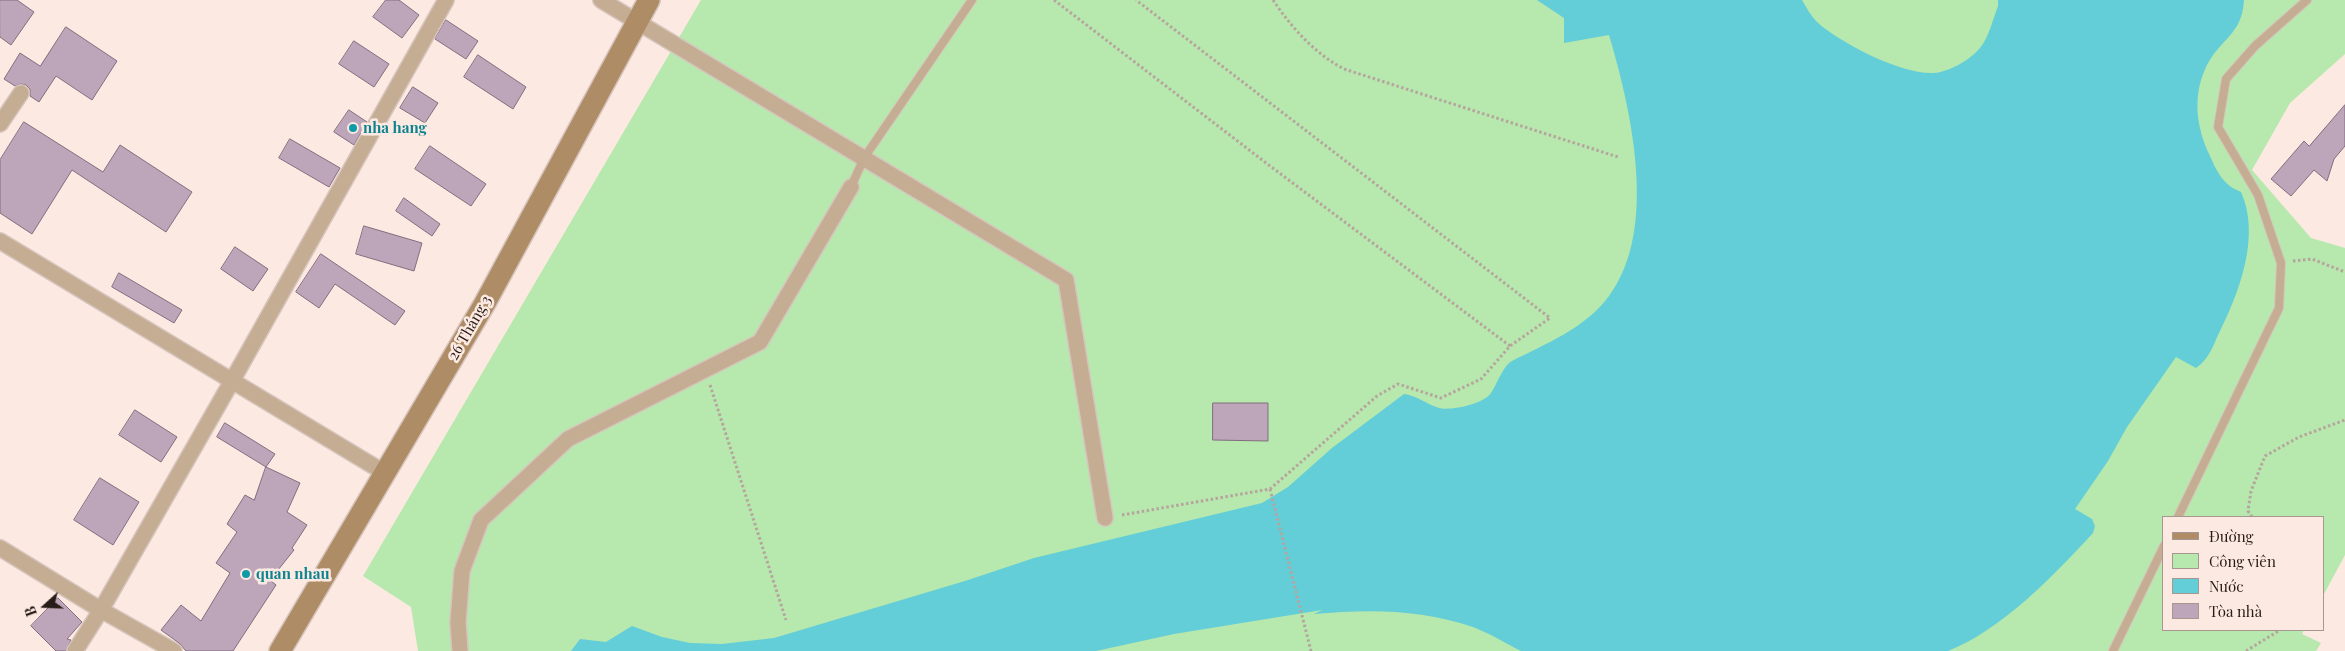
<!DOCTYPE html>
<html>
<head>
<meta charset="utf-8">
<style>
  body { margin:0 }
  #map { position:relative; width:2345px; height:651px; overflow:hidden; background:#fce9e1; font-family:"Playfair Display",serif }
  canvas { display:block }
  .legend { position:absolute; left:2162px; top:516px; width:162px; height:115px; box-sizing:border-box; background:#fce9e1; border:1px solid #a79790; margin:0; padding:6px 9px; list-style:none; font-size:15px; color:#271c17 }
  .legend li { display:flex; align-items:center; gap:10px; height:25px }
  .legend b { width:25px; border:1px solid #a79790 }
  .north { position:absolute; left:20px; top:581px; width:50px; height:50px; -webkit-text-stroke:4px #fce9e1; paint-order:stroke; rotate:250deg; font-size:14px; font-weight:700; line-height:20px; text-align:center; color:#271c17 }
  .north::after { content:''; display:block; margin:auto; width:18px; height:22px; background:#271c17; clip-path:polygon(50% 0,100% 100%,50% 72%,0 100%) }
</style>
</head>
<body>
<div id="map">
<canvas width="2345" height="651"></canvas>
<ul class="legend">
<li><b style="height:6px;background:#ae8d66"></b>Đường</li>
<li><b style="height:14px;background:#b7e8ad"></b>Công viên</li>
<li><b style="height:14px;background:#63ced7"></b>Nước</li>
<li><b style="height:14px;background:#bea6ba"></b>Tòa nhà</li>
</ul>
<div class="north">B</div>
</div>
<script>
const g = document.querySelector('canvas').getContext('2d');
g.lineJoin = 'round';
function fillPath(path, color) { g.fillStyle = color; g.fill(path, 'evenodd'); }
function trace(path, color, width, dash) { g.strokeStyle = color; g.lineWidth = width; g.lineCap = dash ? 'butt' : 'round'; g.setLineDash(dash || []); g.stroke(path); }
function label(font, color, halo, rows, align = 'center') {
  g.font = font + ' "Playfair Display",serif'; g.lineWidth = 5; g.setLineDash([]); g.textBaseline = 'middle'; g.strokeStyle = halo; g.fillStyle = color; for (const [text, x, y, turn = 0] of rows) {
    g.save(); g.translate(x, y); g.rotate((+turn || 0) * Math.PI / 180); g.textAlign = isNaN(turn) ? turn : align; if (halo) g.strokeText(text, 0, 0); g.fillText(text, 0, 0); g.restore();
  }
}
const green = new Path2D(`
  M701,0H2345V54L2290,103L2252,170L2311,238L2345,248V555L2324,594V517H2164V630H2304L2302,634L2321,643L2316,651H418L411,607L363,576Z`);
const water = new Path2D(`
  M1537,0H1802C1806,7 1811,16 1817,22C1840,43 1902,75 1934,73C1949,72 1970,60 1980,48C1989,37 1993,19 1998,6V0H2244C2242,35 2221,38 2207,65C2192,95 2196,127 2210,156C2217,172 2223,185 2241,192C2261,236 2239,293 2219,333C2213,346 2209,359 2196,368L2176,357L2127,427L2108,461L2075,509L2092,519L2095,526L2093,533C2053,576 2003,629 1948,651H1521C1505,643 1489,633 1473,627C1421,609 1368,609 1314,614L1322,610L1174,634L1096,651H571L580,639L606,642L632,626L662,637L690,643L722,644L774,638L965,581L1034,558L1262,503L1288,487L1332,448L1404,394C1418,396 1426,404 1439,408C1451,411 1484,404 1491,393C1497,384 1503,366 1512,361C1545,344 1586,328 1609,296C1659,229 1631,109 1609,35L1564,43V18Z`);
const building = new Path2D(`
  M0,0H17L34,12L11,45L0,37Z
  M386,0H399L419,15L402,38L373,17Z
  M446,20L478,41L466,59L435,39Z
  M66,27L117,61L92,100L56,76L39,102L30,96V89L26,85L21,84L15,86L4,79L20,53L40,66Z
  M354,41L389,64L374,87L339,64Z
  M478,55L526,87L513,109L464,77Z
  M413,87L438,103L425,123L400,108Z
  M2345,105V146L2334,159L2327,181L2314,170L2291,196L2271,179L2304,141L2309,146Z
  M349,110L367,122L354,145L334,132Z
  M24,122L103,172L120,145L192,192L166,232L72,170L32,234L0,213V160Z
  M290,139L340,168L329,187L279,158Z
  M430,146L486,184L471,206L415,169Z
  M404,198L440,224L432,236L396,211Z
  M364,226L422,243L414,271L356,254Z
  M235,247L268,269L253,291L221,269Z
  M321,254L405,311L395,325L335,284L319,308L296,292Z
  M119,273L182,310L174,323L112,287Z
  M1213,403H1268V441L1213,440Z
  M135,410L177,437L161,462L119,435Z
  M225,423L275,454L266,467L217,437Z
  M266,467L300,483L287,512L307,525L292,548L294,550L270,580L276,585L233,651H186L179,643L161,630L181,605L201,621L230,573L216,563L237,532L227,524L245,495L254,500Z
  M100,478L139,502L113,545L74,520Z
  M58,598L82,622L67,639L71,640L66,651H56L31,626Z`);
const path = new Path2D(`
  M1054,0L1270,166L1510,346
  M1273,0C1292,28 1314,53 1344,69L1618,157
  M2293,261L2312,259L2345,272
  M710,385L786,620
  M1270,489L1311,651
  M1122,515L1270,489L1377,396L1398,384L1441,398L1481,379L1510,346L1550,318L1136,0
  M2252,517L2248,511L2251,491L2265,456L2299,437L2345,420
  M2246,651L2280,630`);
const lane = new Path2D(`
  M851,187L864,158L972,0
  M2178,517L2279,308L2281,263L2258,195L2218,127L2226,79L2255,46L2307,0
  M2113,651L2164,546`);
const street = new Path2D(`
  M601,0L1066,280L1105,518
  M0,124L21,93
  M0,241L385,473
  M0,548L101,610L174,651
  M75,651L101,610L232,381L446,0
  M460,651L458,622L462,571L481,520L568,439L760,342L851,187`);
const secondary = new Path2D(`
  M280,651L485,303L649,0`);
const markers = [
  [353,128,5,"#0f9aa8"],
  [246,574,5,"#0f9aa8"]
];
const cultureNames = [
  ["nha hang",363,128],
  ["quan nhau",256,574]
];
const streetNames = [
  ["26 Tháng 3",470,328,-60]
];
fillPath(green, '#b7e8ad');
fillPath(water, '#63ced7');
fillPath(building, '#bea6ba');
trace(building, '#836c7f', 1);
trace(lane, '#d6c4bd', 10);
trace(street, '#d6c4bd', 18);
trace(secondary, '#d6c4bd', 24);
trace(path, '#b5a59e', 3, [2.5, 2.5]);
trace(lane, '#c4ad93', 8);
trace(street, '#c4ad93', 15);
trace(secondary, '#ae8d66', 21);
for (const [x, y, r, color] of markers) { const dot = new Path2D(); dot.arc(x, y, r, 0, 2 * Math.PI); g.fillStyle = color; g.fill(dot); trace(dot, '#fce9e1', 2); }
label('bold 15px', '#0d838f', '#fce9e1', cultureNames, 'left');
label('15px', '#271c17', '#fce9e1', streetNames);
</script>
</body>
</html>
